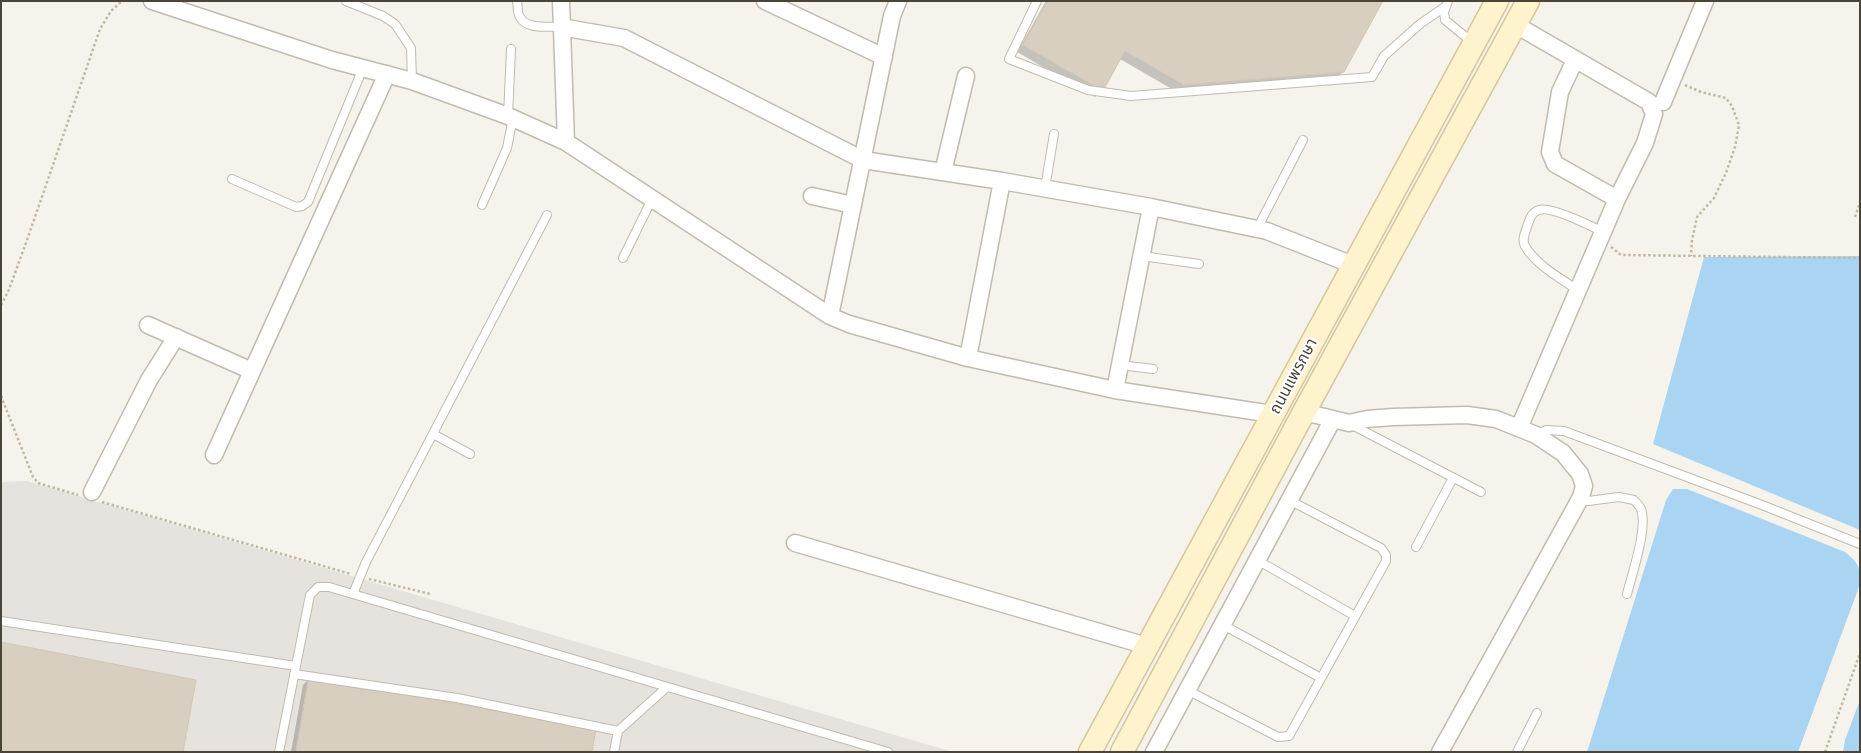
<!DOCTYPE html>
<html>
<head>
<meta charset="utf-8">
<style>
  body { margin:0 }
  #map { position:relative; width:1861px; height:753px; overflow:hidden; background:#f6f3ec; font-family:"Exo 2",sans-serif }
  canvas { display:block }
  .frame { position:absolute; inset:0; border:2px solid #4b4439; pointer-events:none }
</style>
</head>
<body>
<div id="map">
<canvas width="1861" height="753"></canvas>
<div class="frame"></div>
</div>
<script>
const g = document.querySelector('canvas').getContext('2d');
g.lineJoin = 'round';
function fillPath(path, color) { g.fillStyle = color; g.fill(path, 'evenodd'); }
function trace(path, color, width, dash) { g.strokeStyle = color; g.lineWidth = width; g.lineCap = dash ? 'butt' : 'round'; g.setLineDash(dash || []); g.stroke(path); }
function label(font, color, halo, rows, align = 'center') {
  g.font = font + ' "Exo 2","Noto Sans Thai",sans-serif'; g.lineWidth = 4.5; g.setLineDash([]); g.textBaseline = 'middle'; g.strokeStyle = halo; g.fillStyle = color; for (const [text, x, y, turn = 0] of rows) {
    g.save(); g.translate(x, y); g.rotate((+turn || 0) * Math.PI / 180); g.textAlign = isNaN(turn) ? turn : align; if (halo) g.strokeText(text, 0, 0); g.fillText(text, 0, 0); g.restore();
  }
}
const industrial = new Path2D(`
  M27,481L953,752H1V482Z`);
const water = new Path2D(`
  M1860,256V530L1653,444L1704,257Z
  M1673,489H1687L1845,552C1859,564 1860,566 1860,584L1798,752H1587L1666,500Z
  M1860,700V752H1843L1845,740Z`);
const shadow = new Path2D(`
  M1046,1H1382L1343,72L1336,79L1177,92L1120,59L1102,90L1095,97L1017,52Z
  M310,678L591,752H291L303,685Z`);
const building = new Path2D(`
  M1048,1H1383L1344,72L1184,85L1125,51L1103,91L1023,45Z
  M1,642L196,680L183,752H1Z
  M309,677L596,729L592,752H296Z`);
const path = new Path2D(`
  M1685,85L1701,92L1726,98L1732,106L1739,125L1735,147L1726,173L1714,198L1697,217L1692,240L1691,256
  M1855,217L1860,202
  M1611,247L1621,255L1860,258
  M1,305L8,292L26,243L100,29L111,11L122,1
  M1,396L33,477L38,483L78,495
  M102,502L351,574
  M369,579L430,594
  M1825,752L1860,653`);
const service = new Path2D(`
  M346,1L383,16L395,24L411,48L412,81
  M517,1C518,6 517,13 520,17C526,30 550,26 561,27
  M1037,1L1009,59L1088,90L1131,96L1372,77L1384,56L1420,24L1446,6
  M1448,1L1444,12L1445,20L1472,42
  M508,116L511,49
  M232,179L296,207L302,206L308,202L363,68
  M1045,188L1054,134
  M482,205L507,148L513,118
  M1257,229L1303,140
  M1142,256L1199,264
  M623,258L652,199
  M1578,290C1561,279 1535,264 1525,246C1521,239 1526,231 1528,224C1530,218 1532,212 1539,210C1551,206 1591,226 1603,232
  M1120,365L1153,369
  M1350,424L1481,492
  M433,434L470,454
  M1536,435L1546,430L1564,431L1762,505L1860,544
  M1581,497L1588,501L1619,497L1634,500C1636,503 1640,506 1641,509C1648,528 1632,574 1627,594
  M1416,547L1453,478
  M1257,560L1355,616
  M353,594L366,562L547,215
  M1,621L296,666
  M1223,625L1321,678
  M294,674L457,698L618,731
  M1187,690L1278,737L1289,736L1386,561V555L1381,548L1289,500
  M279,752L310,595L318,587H329L888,752
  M614,752L618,731L667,687
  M1517,752L1537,713`);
const minor = new Path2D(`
  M152,1L332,60L412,81L508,116L566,142L830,316L849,324L968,358L1115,390L1272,414
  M561,1L566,142
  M765,1L884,57
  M1516,25L1649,102L1654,114L1645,143L1617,199L1519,428
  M561,27L624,38L863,160L1002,181L1151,207L1267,231L1353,265
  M1575,60L1560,92L1550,152L1555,164L1617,199
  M1663,102L1705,1
  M943,172L966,76
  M812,196L853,205
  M830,316L892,16L898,1
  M148,325L252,371
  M968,358L1002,181
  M1115,390L1151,207
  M1304,412L1349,423L1367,419L1393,417L1467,415L1496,419L1536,435L1563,453L1580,474L1584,486L1581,497L1440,752
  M214,455L387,74
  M92,492L149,380L176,337
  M795,543L1147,646
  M1154,752L1333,419`);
const secondary = new Path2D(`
  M1090,752L1497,1
  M1122,752L1304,412L1528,1`);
const streetNames = [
  ["ถนนแพรกษา",1293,376,-62]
];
fillPath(industrial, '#e6e2dd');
fillPath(water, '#a9d4f2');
fillPath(shadow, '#0003');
fillPath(building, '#d8cfc1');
trace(building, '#d3c7b4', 1);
trace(service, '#c2bbae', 10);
trace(minor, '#c2bbae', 19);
trace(secondary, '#d6c79b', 25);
trace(path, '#c4b79f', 2.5, [2.5, 2.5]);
trace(service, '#fff', 8);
trace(minor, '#fff', 16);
trace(secondary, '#fff3cd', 22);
label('16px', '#4b4439', '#fff', streetNames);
</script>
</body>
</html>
